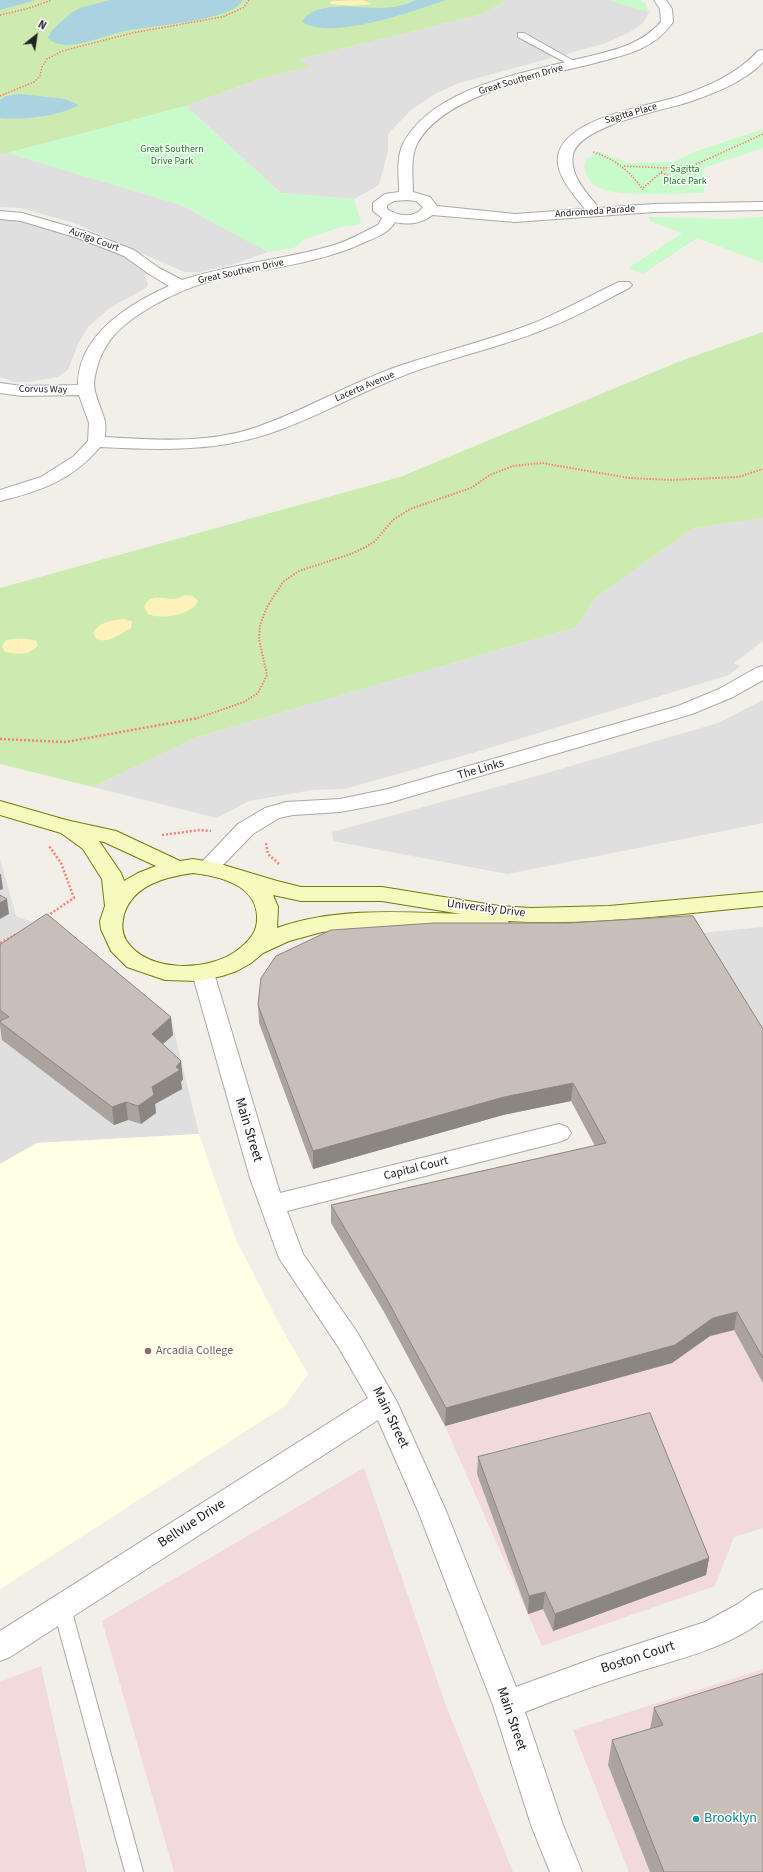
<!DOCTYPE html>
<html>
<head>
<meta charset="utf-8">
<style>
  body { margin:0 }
  #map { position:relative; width:763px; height:1872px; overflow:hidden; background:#f2efe9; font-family:"Source Sans 3",sans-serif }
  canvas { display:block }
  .north { position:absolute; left:16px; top:16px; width:40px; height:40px; -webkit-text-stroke:3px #fff; paint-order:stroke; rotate:30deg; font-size:11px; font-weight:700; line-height:16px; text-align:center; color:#222 }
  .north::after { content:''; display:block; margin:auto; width:14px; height:18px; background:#222; clip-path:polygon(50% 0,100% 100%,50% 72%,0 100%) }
</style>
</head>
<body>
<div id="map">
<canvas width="763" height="1872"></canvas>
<div class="north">N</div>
</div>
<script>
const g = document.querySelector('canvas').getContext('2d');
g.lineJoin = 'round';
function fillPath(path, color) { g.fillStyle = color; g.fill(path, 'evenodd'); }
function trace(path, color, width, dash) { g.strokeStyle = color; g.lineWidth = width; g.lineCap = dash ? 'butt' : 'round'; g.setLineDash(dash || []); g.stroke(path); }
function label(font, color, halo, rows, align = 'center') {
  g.font = font + ' "Source Sans 3",sans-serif'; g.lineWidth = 3; g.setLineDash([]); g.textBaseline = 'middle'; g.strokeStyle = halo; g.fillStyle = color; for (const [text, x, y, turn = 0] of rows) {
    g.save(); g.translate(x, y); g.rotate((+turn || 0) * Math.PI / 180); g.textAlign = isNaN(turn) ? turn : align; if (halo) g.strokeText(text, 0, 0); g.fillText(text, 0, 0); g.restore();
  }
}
const residential = new Path2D(`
  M506,0H609L649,12L643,23L630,32L603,44L459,83L435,94L411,110L388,134V151L379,185L354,199L281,193L186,106L259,79L308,67L300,59L483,14Z
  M0,153H8L181,205L268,252L231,265L200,272H184L74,223L21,208L0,207Z
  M0,215L83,235L154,271L144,275L148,284L146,288L110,308L88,327L78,344L68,370L58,377L28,382H15L0,377Z
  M763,518V641L734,663L740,666L729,675L476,752L344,789L312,790L249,801L217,818L93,787L197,737L577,627L596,597L694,528Z
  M763,700V823L507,874L333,841L332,832L533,777L718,723Z
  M0,859L16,916L56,931L171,1018L199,1134L37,1143L0,1164Z
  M763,927V1053L691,934Z`);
const commercial = new Path2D(`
  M763,1322V1528L734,1537L715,1586L542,1646L445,1426L672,1363L710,1336Z
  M364,1468L445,1703L513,1872H174L102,1621Z
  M41,1666L87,1872H0V1682Z
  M763,1669V1872H629L573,1730Z`);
const education = new Path2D(`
  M199,1134L236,1240L282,1329L308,1374L285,1406L0,1589V1164L37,1143Z`);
const grass = new Path2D(`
  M0,0H506L483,14L300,59L309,67L259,79L186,106L8,153H0Z
  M763,332V518L694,528L596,597L577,627L197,737L93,787L0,764V588L400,477L683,360Z`);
const sand = new Path2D(`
  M362,0L372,4C366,6 334,6 329,3L333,1Z
  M185,595L192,596L198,601C193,615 160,620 148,614L144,607C149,594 162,598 173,599C177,599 182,596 185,595Z
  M124,619L132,621L131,628C121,633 100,650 93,633C99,622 112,620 124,619Z
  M11,639C19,639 29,638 36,641L38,645C30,656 16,655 4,651L2,646L6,640Z`);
const park = new Path2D(`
  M609,0H640L645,3L649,12Z
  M186,106L281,193L354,199L361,222L358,225L341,227L303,240L294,248L268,252L181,205L8,153Z
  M763,129V148L703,168L704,193C680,193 623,197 602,189C592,186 586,176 584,166L585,161L598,151L627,163L673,162L697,151Z
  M649,217L731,219L763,217V263L697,238L643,274L628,268L682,233L650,221Z`);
const water = new Path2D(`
  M0,0H36L0,10Z
  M110,0H242V1C232,21 148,26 125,31C106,35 87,44 68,45C61,45 53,43 48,38L52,30L71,13L80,8Z
  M416,0H446C413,11 332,41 302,22C314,0 358,8 380,8C393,8 405,5 416,0Z
  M20,94L65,99L79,105C57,117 25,120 0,118V100L6,96Z`);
const pathFar2 = new Path2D(`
  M0,15L26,9L52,0
  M0,96L34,82L40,76L42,67L47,59L62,51L132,33L222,17L243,8L249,0
  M593,152C615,159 630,171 643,190
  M624,166L666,168L697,164L763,134
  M661,173L670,176
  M643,188L666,168`);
const pathFar1 = new Path2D(`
  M195,719L244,702L258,693L267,675L259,639L260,625L267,607L283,582L299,571L351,554L366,547L375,541L393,520L410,509L471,488L490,475L513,466L542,463L629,478L672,480L738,477L763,469`);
const path = new Path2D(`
  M0,739L66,742L198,718
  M162,835L200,830L211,831
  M266,843L268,854L279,864
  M47,916L74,898L61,863L49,846
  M0,943L17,934`);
const lane = new Path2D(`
  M518,33H524L581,65L574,67L518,37Z
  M62,1600L68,1602L71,1608L143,1872H125L53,1608L56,1602Z`);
const street = new Path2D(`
  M654,0H666L672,9L673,22C655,49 625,55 595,63C544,76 444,93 417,144C410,158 413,177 413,192L430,197L437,206L515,214L585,209C574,195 552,172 559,152C572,116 647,107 680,96C709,86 737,74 758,51L763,50V62C744,82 715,93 689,102C664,110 578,126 573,155C569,175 587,193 599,208L654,204L763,202V210L654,212L515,222L432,215C422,224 407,225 395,222C388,234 376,237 363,243C315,265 262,268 211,281C180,289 123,317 107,345C101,354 97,365 95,376C91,392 102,407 105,422C106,427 105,433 105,437C155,440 209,444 257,427C306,410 350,383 399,366C444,351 491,340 534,323C563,311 591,295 619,282H629L632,285L629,288C602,302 574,318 545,329C501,347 454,357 410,373C361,391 317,418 268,434C214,452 157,450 100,447C72,480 41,491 0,501V490L41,477L74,456L88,441L89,423L79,395L22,396L0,393V383L22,386L78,385C78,335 129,304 169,286L149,274L124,256L78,238L21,221L0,219V211L22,213L88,232L134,250L159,268L182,280C230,264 282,260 331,246C347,242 363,232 378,225L382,218L373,211V203L385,194L399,192C399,176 396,158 403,144C433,86 529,72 586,57C615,50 640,45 661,22L660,9ZM407,200L416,201L423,207C415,219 398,216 387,209V205L394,201Z
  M763,666V680L733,697L692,714L388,803L340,812L293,815L279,818L253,834L216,872L208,874L200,872L197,867L238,824L265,808L286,802L340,799L388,789L678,706L719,689L756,668Z
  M203,965L211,967L214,973L280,1193L559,1124L567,1127L571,1133L567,1139L559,1142L287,1211L303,1254L357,1332L397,1402L446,1511L516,1687L595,1658L705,1622L738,1604L753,1593L763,1589V1620C728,1648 679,1659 637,1672C599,1684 562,1697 525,1712L563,1825L582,1872H550L531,1825L493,1705L418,1511L378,1420L10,1657L0,1661V1631L368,1398L339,1348L279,1258L250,1178L192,973L195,967Z`);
const secondary = new Path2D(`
  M0,801L66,820L116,831L180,861L193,859L217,863L277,881L301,887H382L499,906L531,908L609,906L763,892V906C678,914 593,926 508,921L509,923L506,928L498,931L397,927L347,929L322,932L289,941L263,953L251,963L237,971L222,976L198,981L165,980L127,967L111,951L101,929L100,921L105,906L102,879L83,849L61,833L0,815ZM99,841L104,842L156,866L138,873L124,881L121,873ZM193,873C219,876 256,885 257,916C258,931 250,940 239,949C211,972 147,974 126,940C121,931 122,923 124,914C134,884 166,877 193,873ZM273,895L301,901H382L461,914C401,912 335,907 277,928L278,907Z`);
const wall = new Path2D(`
  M0,945L173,1035L163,1044L183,1079L181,1082L182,1089L155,1104L156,1113L141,1124L128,1120L114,1125L2,1040L0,1026Z
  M258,1005L763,1029V1383L734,1330L710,1336L672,1363L445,1426L384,1312L331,1223V1205L595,1146L571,1101L503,1115L313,1169L259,1023Z
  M478,1457L709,1558L706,1575L553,1631L543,1609L528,1614L477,1474Z
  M654,1708L763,1872H650L608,1765L612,1740L650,1729Z`);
const shadedWall = new Path2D(`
  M0,874H1L3,889L0,890Z
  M7,899L9,914L0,919V903Z
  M171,1017L173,1035L154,1052L152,1034Z
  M181,1061L183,1079L181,1082L182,1089L155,1104L156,1113L141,1124L138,1106L152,1087L176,1067Z
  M573,1083L571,1101L503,1115L313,1169V1151L504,1097Z
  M126,1102L128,1120L114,1125L112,1107Z
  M737,1312L734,1330L710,1336L672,1363L445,1426L446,1408L713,1318Z
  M709,1558L706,1575L553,1631L555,1614Z
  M545,1592L543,1609L528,1614L529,1596Z`);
const building = new Path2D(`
  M0,895L7,899L0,903Z
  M47,914L171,1017L152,1034L181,1061L176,1067L180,1070L152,1087L154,1095L138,1106L126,1102L112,1107L0,1022V1021L9,1017L0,1010V945Z
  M693,916L763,1029V1358L737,1312L713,1318L675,1345L446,1408L384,1294L331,1205L606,1143L573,1083L504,1097L313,1151L258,1005L261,978L276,956L331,930L434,923H568Z
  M650,1413L709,1558L555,1614L545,1592L529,1596L478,1457Z
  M763,1674V1872H664L612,1740L663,1725L654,1708Z`);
const markers = [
  [148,1351,4,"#8d6e63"],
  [696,1819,4,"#0f9aa8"]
];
const farStreetnames = [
  ["Great Southern Drive",521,80,-16],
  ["Sagitta Place",631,114,-16],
  ["Andromeda Parade",595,212,-4],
  ["Auriga Court",94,240,20],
  ["Great Southern Drive",241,272,-12],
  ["Lacerta Avenue",365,387,-23],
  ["Corvus Way",43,390,1]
];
const farParknames = [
  ["Great Southern",172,150],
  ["Drive Park",172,162],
  ["Sagitta",685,170],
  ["Place Park",685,182]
];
const streetNames = [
  ["The Links",481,770,-16],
  ["University Drive",486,909,7],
  ["Capital Court",416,1169,-14]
];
const educationNames = [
  ["Arcadia College",156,1351]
];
const nearStreetnames = [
  ["Main Street",248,1130,73],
  ["Main Street",390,1418,64],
  ["Bellvue Drive",192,1524,-33],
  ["Boston Court",638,1658,-18],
  ["Main Street",511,1719,71]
];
const nearCulturenames = [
  ["Brooklyn",704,1819]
];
fillPath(residential, '#e0dfdf');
fillPath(commercial, '#f2dad9');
fillPath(education, '#ffffe5');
fillPath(grass, '#cdebb0');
fillPath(sand, '#fff1ba');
fillPath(park, '#c8facc');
fillPath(water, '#aad3df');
trace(lane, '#a9a9a9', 2);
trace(street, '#a9a9a9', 2);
trace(secondary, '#707d05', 2);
trace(pathFar2, '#fa8072', 1.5, [1.5, 1.5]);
trace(pathFar1, '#fa8072', 2, [1.5, 1.5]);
trace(path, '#fa8072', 2.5, [2, 2]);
fillPath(lane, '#fff');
fillPath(street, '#fff');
fillPath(secondary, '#f7fabf');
fillPath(wall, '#aba49e');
fillPath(shadedWall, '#8b8681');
fillPath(building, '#c7bfb8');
trace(building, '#8b8681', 1);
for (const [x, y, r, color] of markers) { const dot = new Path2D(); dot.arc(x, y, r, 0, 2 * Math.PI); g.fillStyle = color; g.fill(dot); trace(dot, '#fff', 1.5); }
label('10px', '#222', '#fff', farStreetnames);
label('10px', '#0c8416', '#fff', farParknames);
label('12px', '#222', '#fff', streetNames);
label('12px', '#785e54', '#fff', educationNames, 'left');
label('14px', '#222', '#fff', nearStreetnames);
label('14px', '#0d838f', '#fff', nearCulturenames, 'left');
</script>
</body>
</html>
